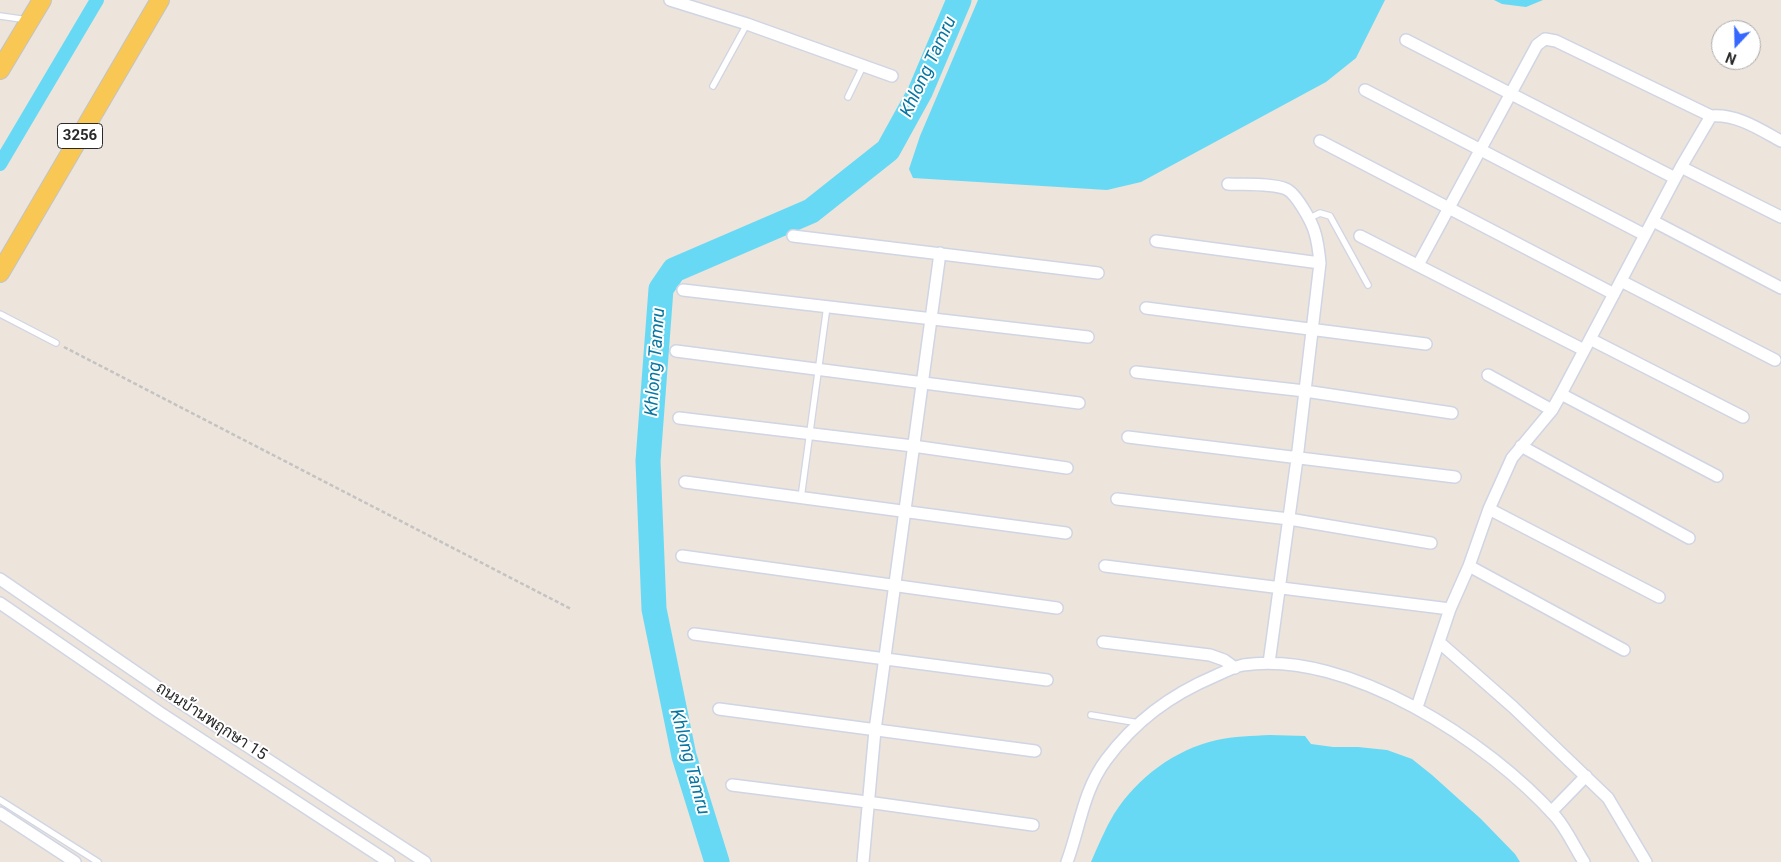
<!DOCTYPE html>
<html>
<head>
<meta charset="utf-8">
<style>
  body { margin:0 }
  #map { position:relative; width:1781px; height:862px; overflow:hidden; background:#ede4db; font-family:Roboto,sans-serif }
  canvas { display:block }
  .north { position:absolute; left:1711px; top:20px; width:50px; height:50px; box-sizing:border-box; background:#fff; border:1px solid #aaa; border-radius:50%; rotate:201deg; font-size:14px; font-weight:700; line-height:20px; text-align:center; color:#2a2a2a }
  .north::after { content:''; display:block; margin:auto; width:18px; height:22px; background:#3668ff; clip-path:polygon(50% 0,100% 100%,50% 72%,0 100%) }
</style>
</head>
<body>
<div id="map">
<canvas width="1781" height="862"></canvas>
<div class="north">N</div>
</div>
<script>
const g = document.querySelector('canvas').getContext('2d');
g.lineJoin = 'round';
function fillPath(path, color) { g.fillStyle = color; g.fill(path, 'evenodd'); }
function trace(path, color, width, dash) { g.strokeStyle = color; g.lineWidth = width; g.lineCap = dash ? 'butt' : 'round'; g.setLineDash(dash || []); g.stroke(path); }
function label(font, color, halo, rows, align = 'center') {
  g.font = font + ' Roboto,Sarabun,sans-serif'; g.lineWidth = 4; g.setLineDash([]); g.textBaseline = 'middle'; g.strokeStyle = halo; g.fillStyle = color; for (const [text, x, y, turn = 0] of rows) {
    g.save(); g.translate(x, y); g.rotate((+turn || 0) * Math.PI / 180); g.textAlign = isNaN(turn) ? turn : align; if (halo) g.strokeText(text, 0, 0); g.fillText(text, 0, 0); g.restore();
  }
}
const water = new Path2D(`
  M978,0H1385L1356,58L1326,82L1141,182L1107,190L913,178L909,169L920,136Z
  M1494,0H1543L1526,7L1502,4Z
  M1270,735L1305,736L1311,744L1333,747H1358L1387,750L1412,759L1432,775L1481,819L1515,854L1520,862H1091C1098,846 1105,829 1114,814C1138,777 1174,750 1217,740C1234,736 1252,736 1270,735Z`);
const canal = new Path2D(`
  M0,164L97,0`);
const river = new Path2D(`
  M717,862L684,756L654,609L648,461L661,289L674,270L811,211L888,150L920,92L959,0`);
const path = new Path2D(`
  M64,347L571,609`);
const lane = new Path2D(`
  M0,16L28,20
  M713,86L747,24
  M848,97L863,66
  M1308,219L1320,213L1330,216L1368,285
  M0,314L56,343
  M801,498L827,306
  M1091,715L1139,723
  M0,800L98,862`);
const street = new Path2D(`
  M670,0L747,24L892,76
  M1406,40L1675,178
  M1365,90L1645,235
  M1320,141L1614,294
  M1681,167L1781,217
  M1228,184C1245,185 1271,183 1286,189C1296,193 1312,222 1315,233C1318,243 1319,253 1320,263L1297,459L1269,663
  M1653,221L1781,288
  M793,236L1098,273
  M1360,236L1584,350
  M1156,241L1320,263
  M1418,265L1537,45L1545,39L1556,41L1711,116C1737,114 1759,129 1781,141
  M1621,281L1775,360
  M683,290L1088,337
  M1146,308L1426,344
  M1590,339L1743,417
  M676,351L1079,403
  M1136,372L1305,391L1452,413
  M1488,375L1552,410
  M1561,394L1717,476
  M679,418L913,446L1067,468
  M1128,437L1455,477
  M1521,446L1689,538
  M685,482L1066,533
  M1117,499L1289,519L1431,543
  M1489,509L1659,597
  M682,556L1057,608
  M1105,566L1450,609
  M1469,566L1624,650
  M0,579L181,703L425,862
  M0,603L159,712L389,862
  M694,634L1047,680
  M1103,642L1210,655L1224,660L1235,668
  M1439,642L1513,707L1608,798L1646,862
  M1417,707L1450,609L1469,566L1489,509L1512,458L1552,410L1561,394L1681,167L1711,116
  M719,709L1035,751
  M732,785L867,802L1033,825
  M1551,812L1586,776
  M0,813L75,862
  M863,862L875,730L940,253
  M1067,862C1080,827 1083,791 1106,760C1135,721 1170,695 1215,676C1224,672 1234,667 1243,665C1348,649 1489,742 1556,817C1567,830 1575,848 1584,862`);
const primary = new Path2D(`
  M0,70L42,0
  M0,273L160,0`);
const shields = [
  [80,136,45]
];
const shieldNames = [
  ["3256",80,136]
];
const streetNames = [
  ["ถนนบ้านพฤกษา 15",211,722,33]
];
const waterNames = [
  ["Khlong Tamru",929,67,-65],
  ["Khlong Tamru",656,362,-86],
  ["Khlong Tamru",689,762,75]
];
fillPath(water, '#67d9f5');
trace(canal, '#67d9f5', 14);
trace(river, '#67d9f5', 25);
trace(lane, '#d0d5e4', 8);
trace(street, '#d0d5e4', 14);
trace(primary, '#c3c3c3', 20);
trace(path, '#c3c3c3', 2.5, [4, 2.5]);
trace(lane, '#fff', 5.5);
trace(street, '#fff', 11);
trace(primary, '#f9c854', 18);
for (const [x, y, w] of shields) { const box = new Path2D(); box.roundRect(x - w / 2, y - 12.5, w, 25, 4); g.fillStyle = '#fff'; g.fill(box); trace(box, '#2a2a2a', 1); }
label('bold 15px', '#2a2a2a', null, shieldNames);
label('16px', '#2a2a2a', '#fff', streetNames);
label('italic 18px', '#0676a2', '#fff', waterNames);
</script>
</body>
</html>
